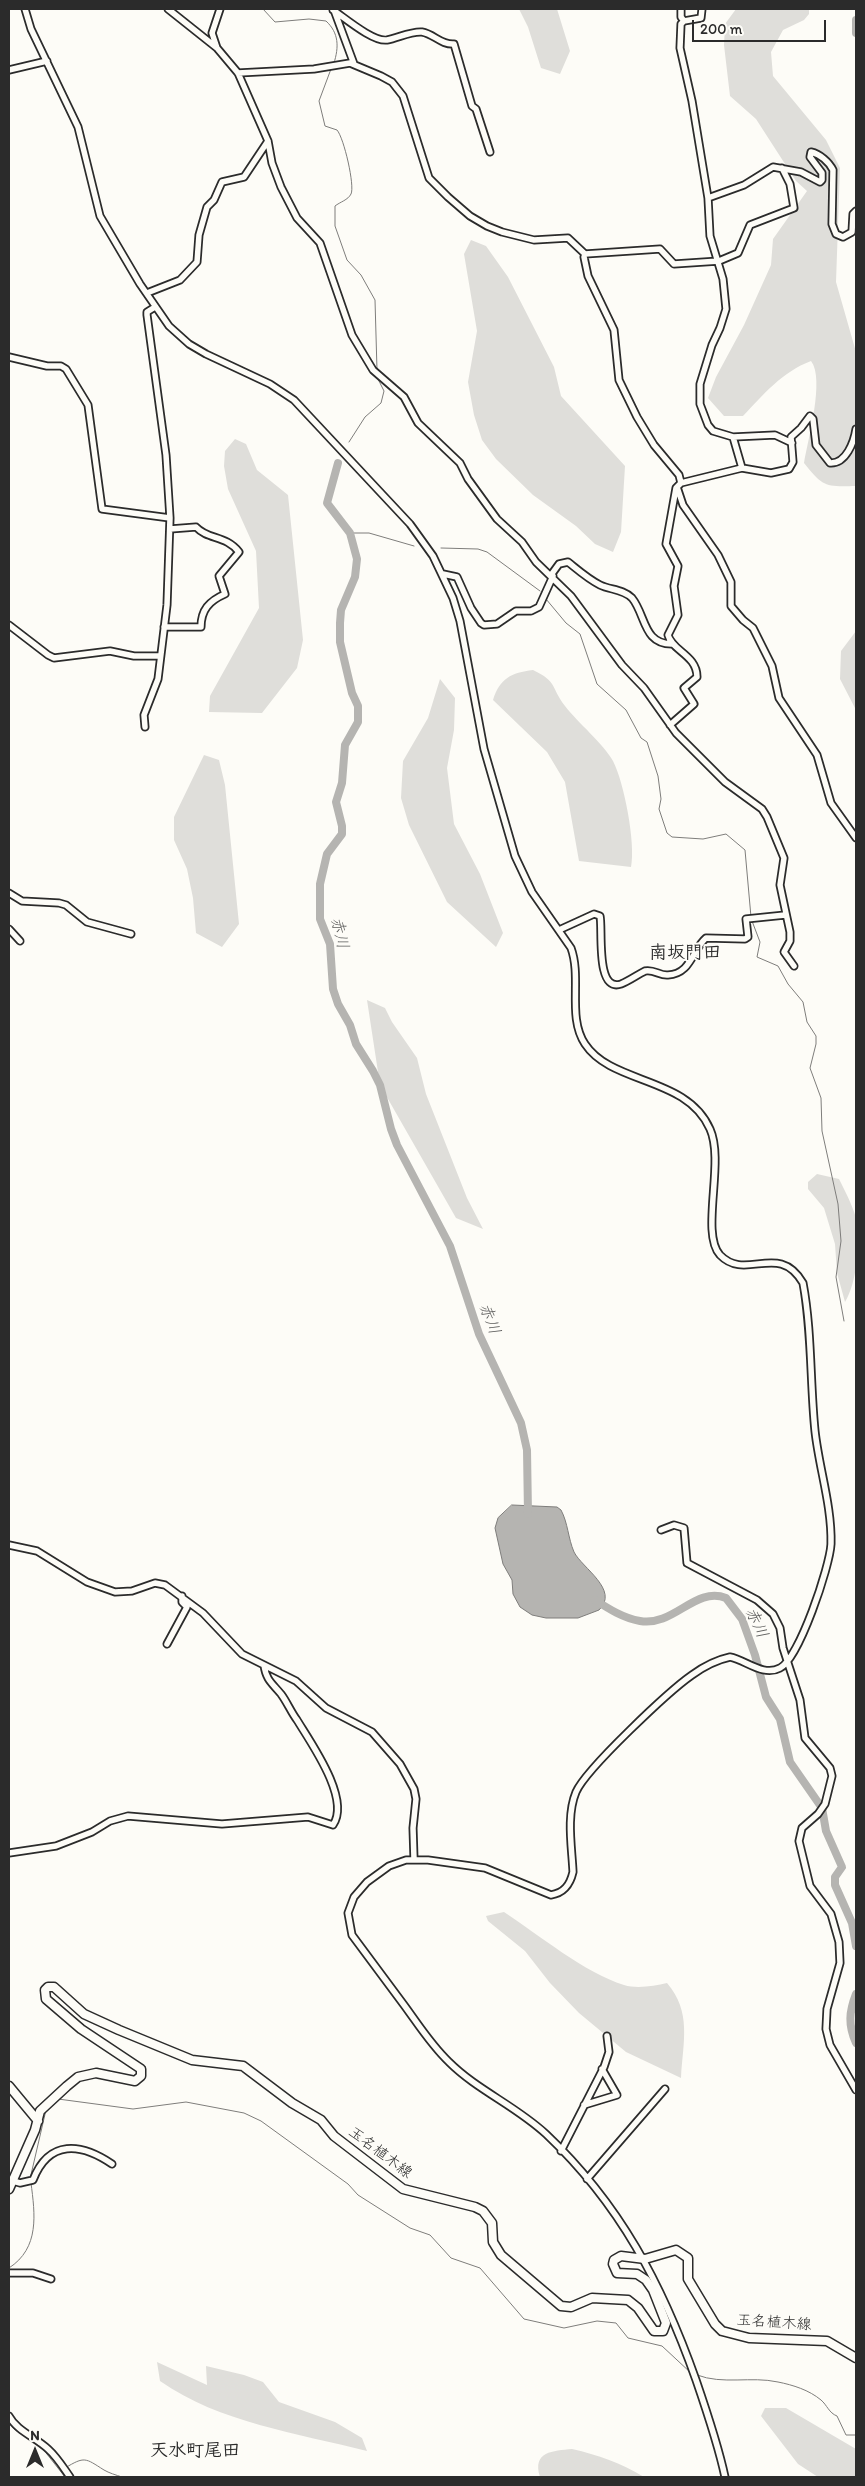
<!DOCTYPE html>
<html>
<head>
<meta charset="utf-8">
<style>
  body { margin:0 }
  #map { position:relative; width:865px; height:2486px; overflow:hidden; background:#fdfcf7; font-family:Itim,sans-serif }
  canvas { display:block }
  .frame { position:absolute; inset:0; border:10px solid #2b2b2b; pointer-events:none }
  .north { position:absolute; left:10px; top:2426px; width:50px; height:50px; -webkit-text-stroke:4px #fdfcf7; paint-order:stroke; rotate:0deg; font-size:14px; font-weight:700; line-height:20px; text-align:center; color:#2b2b2b }
  .north::after { content:''; display:block; margin:auto; width:18px; height:22px; background:#2b2b2b; clip-path:polygon(50% 0,100% 100%,50% 72%,0 100%) }
  .scale { position:absolute; left:692px; top:20px; width:134px; height:22px; box-sizing:border-box; border:2px solid #2b2b2b; border-top:0; padding-left:6px; font-size:15px; line-height:18px; white-space:nowrap; color:#2b2b2b; -webkit-text-stroke:4px #fdfcf7; paint-order:stroke }
</style>
</head>
<body>
<div id="map">
<canvas width="865" height="2486"></canvas>
<div class="frame"></div>
<div class="north">N</div>
<div class="scale">200 m</div>
</div>
<script>
const g = document.querySelector('canvas').getContext('2d');
g.lineJoin = 'round';
function fillPath(path, color) { g.fillStyle = color; g.fill(path, 'evenodd'); }
function trace(path, color, width, dash) { g.strokeStyle = color; g.lineWidth = width; g.lineCap = dash ? 'butt' : 'round'; g.setLineDash(dash || []); g.stroke(path); }
function label(font, color, halo, rows, align = 'center') {
  g.font = font + ' Itim,"Klee One",sans-serif'; g.lineWidth = 4; g.setLineDash([]); g.textBaseline = 'middle'; g.strokeStyle = halo; g.fillStyle = color; for (const [text, x, y, turn = 0] of rows) {
    g.save(); g.translate(x, y); g.rotate((+turn || 0) * Math.PI / 180); g.textAlign = isNaN(turn) ? turn : align; if (halo) g.strokeText(text, 0, 0); g.fillText(text, 0, 0); g.restore();
  }
}
const green = new Path2D(`
  M519,9H557L570,51L560,74L541,68L528,27Z
  M736,9H809V14L804,20L783,30L771,52L773,76L826,140L840,168L836,282L856,352V486C826,487 823,487 804,463C808,439 825,379 811,361C782,372 764,394 743,416H724L708,398L716,377L744,325L771,265L773,239L807,191L796,181L756,119L730,96L724,45L725,24Z
  M471,240L486,246L508,277L554,367L561,396L625,466L621,532L613,552L595,544L576,526L533,495L496,459L482,440L474,415L468,382L477,331L464,254Z
  M235,439L246,444L257,470L288,495L303,640L297,668L262,713L209,712L210,696L259,608L256,551L228,489L224,466L225,451Z
  M856,631V710L840,679L841,651Z
  M533,670C558,682 550,686 565,706C578,723 603,743 613,761C624,782 636,844 631,867L579,861L565,782L547,752L493,700C500,678 511,673 533,670Z
  M440,679L455,698L454,730L447,768L454,824L480,874L503,933L496,947L447,902L409,825L401,798L403,761L428,718Z
  M204,755L219,760L225,785L239,924L222,947L196,933L193,898L187,869L174,840V817Z
  M367,1000L385,1008L392,1022L417,1058L426,1094L467,1198L483,1229L456,1218L380,1085Z
  M817,1174L839,1179C845,1191 852,1204 856,1218C861,1240 857,1283 845,1302L837,1273L835,1244L824,1208L808,1189V1182Z
  M504,1912C539,1935 585,1973 624,1985C637,1989 654,1986 667,1983C692,2012 683,2042 681,2078L626,2052L579,2013L550,1983L525,1951L488,1921L486,1916Z
  M157,2362L207,2385L206,2366L244,2375L263,2382L279,2402L335,2422L362,2438L367,2451C297,2433 220,2423 160,2381Z
  M765,2408H786L856,2449V2477H818L798,2464L761,2416Z
  M572,2449C598,2455 621,2463 644,2477H540C532,2451 553,2451 572,2449Z`);
const water = new Path2D(`
  M512,1505L557,1507L561,1510C568,1523 568,1538 574,1552C582,1568 620,1590 599,1610L578,1618H546L532,1615L520,1607L513,1594L512,1580L503,1564L495,1528L498,1518Z`);
const stream = new Path2D(`
  M263,9L275,22L309,19L326,21C339,33 339,47 334,63
  M331,69L319,101L325,126L337,130C344,138 355,186 351,194C348,200 340,202 335,206V226L347,260L361,275L375,300L377,370
  M349,442L365,417L381,403L384,391L377,377
  M350,533H369L414,546
  M441,548L478,549L487,552L540,591
  M546,599L566,623L580,634L597,684L626,710L641,738L647,742L658,776L661,799L659,809L667,833L672,837L703,839L726,834L745,850L751,917
  M752,921L760,942L757,957L778,966L788,984L803,1002L807,1022L816,1036V1044L810,1068L821,1098L822,1131L838,1204L841,1241L836,1277L844,1321
  M58,2099L133,2109L186,2102L244,2113L261,2121L348,2184L358,2195L410,2228L430,2235L451,2258L480,2268L524,2319L564,2328L597,2321L616,2323L628,2338L662,2346L691,2373
  M30,2179L46,2110
  M9,2268C40,2248 35,2214 31,2183
  M697,2375C723,2385 751,2376 778,2382C793,2385 809,2390 821,2400C827,2405 829,2413 837,2416L846,2435H856
  M9,2423L14,2429L43,2449L65,2477
  M65,2468C85,2456 85,2458 104,2470C109,2473 116,2475 122,2477`);
const river = new Path2D(`
  M856,20V33
  M338,463L327,503L350,533L357,559L355,577L341,610L340,623V642L352,693L358,706V722L345,745L342,783L336,802L342,826V834L327,854L320,884V919L330,944L333,989L338,1004L350,1025L356,1044L373,1071L380,1085L391,1129L397,1145L450,1246L479,1334L521,1423L527,1450L528,1514
  M595,1600C609,1609 623,1618 640,1621C674,1627 695,1586 726,1598L742,1619L755,1655L766,1697L780,1719L790,1762L822,1808L826,1831L842,1867L835,1877V1885L852,1923L856,1946
  M856,1994C849,2012 848,2025 856,2043`);
const minor = new Path2D(`
  M25,9L31,29L78,127L100,216L140,284L169,326L189,344L206,354L270,384L294,400L410,524L433,556L453,598L460,621L484,749L515,856L532,892L571,948C582,978 567,1017 585,1044C612,1085 687,1076 710,1129C725,1162 700,1233 720,1255C746,1282 779,1241 803,1283C812,1331 810,1382 815,1431C819,1468 832,1506 831,1544C830,1566 799,1659 780,1668C763,1677 746,1660 730,1657C716,1660 703,1667 692,1675C669,1691 586,1769 576,1792C566,1816 572,1848 573,1872C570,1885 564,1893 551,1895L485,1868L428,1860H406L389,1866L367,1882L354,1897L348,1913L352,1935C370,1959 387,1982 404,2005C418,2024 431,2045 449,2062C477,2090 516,2106 546,2134C620,2204 662,2284 696,2380C707,2412 718,2444 725,2477
  M168,9L217,48L238,73L268,141L272,163L281,187L297,218L320,243L352,335L373,370L404,397L418,423L460,463L468,479L497,519L522,542L536,562L571,596L622,665L644,688L676,733L725,782L762,809L767,817L784,858L780,885L790,932V941L784,952L794,966
  M681,9V17L684,21
  M702,9L701,18L684,21L681,24L680,48L692,101L708,198L710,236L723,279L726,309L720,328L712,345L700,384V404L708,425L713,431L733,437L742,468
  M333,10C345,18 373,42 387,40C398,38 411,31 422,32C434,34 441,45 454,44L472,106L476,109L490,152
  M334,10L354,64
  M217,48L212,33L220,9
  M9,70L47,61
  M238,73L314,69L350,63L381,76L392,82L403,96L429,178L448,197L470,216L487,226L502,232L534,240L568,238L585,254L660,249L674,264L719,261L738,253L750,225L794,208L790,184L782,168
  M708,198L744,185L773,167L801,172L820,182L822,180V173L810,157L811,152C820,154 829,162 833,170L832,224L836,234L843,237L852,232L853,214L856,211
  M585,254L584,257L588,276L614,330L619,380L637,417L654,445L679,475L681,483
  M147,293L180,280L197,262L199,235L207,207L214,200L222,182L244,177L268,141
  M9,357L47,366H61L66,369L88,405L102,509L170,518
  M733,437L775,435L792,443
  M677,487L683,505L718,555L731,582V606L743,620L753,628L772,666L779,698L817,755L831,803L856,838
  M443,574L457,577L471,608L481,623L484,625L497,624L516,611H531L539,607L553,576
  M551,575L559,564L568,562C578,570 588,579 600,585C610,590 623,589 632,598C646,615 643,645 673,644
  M9,625L48,655L54,658L110,651L134,656H160
  M164,627H201C201,610 209,601 225,594L219,576L239,552C226,535 208,540 196,527L170,529
  M670,725L694,704L684,688L697,677C697,655 672,651 668,635L678,615L674,586L678,566L666,544L676,488L681,483L742,468L771,473L789,469L793,462L791,437L801,428L810,416L813,419L816,445L830,463C846,464 854,442 856,429
  M145,727L144,715L158,679L167,605L170,518L166,455L147,315V312L155,307
  M9,893L22,901L59,903L66,905L87,922L131,934
  M9,929L20,941
  M559,930L594,914L600,916C603,928 595,993 621,984C629,981 637,975 645,971C654,969 660,976 668,975C691,974 692,950 706,938L745,939L748,937L746,919L785,915
  M661,1530L674,1525L684,1528L687,1563L757,1600L773,1614L780,1628L783,1648L800,1700L805,1738L830,1768L832,1776L825,1804L818,1814L802,1828L799,1841L810,1886L831,1914L839,1942L840,1963L827,2009L826,2029L830,2045L856,2090
  M9,1545L37,1551L87,1582L115,1592L132,1591L155,1583L165,1585L203,1613L242,1654L296,1681L326,1708L372,1732L400,1764L414,1789L416,1799L413,1828L414,1859
  M167,1644L187,1607L182,1602V1596
  M9,1853L56,1846L92,1832L110,1821L128,1816L222,1824L308,1817L333,1825C351,1799 311,1743 297,1720C291,1712 287,1702 281,1694C272,1683 266,1680 264,1665
  M584,2105L617,2095L602,2069
  M561,2151L604,2067L609,2052L607,2036
  M587,2179L665,2089
  M13,2181L20,2183L33,2180C49,2139 81,2143 112,2164
  M9,2273H33L51,2279
  M9,2416C17,2431 35,2437 48,2449C57,2457 63,2467 70,2477`);
const major = new Path2D(`
  M9,2086L38,2121
  M9,2189L35,2130L40,2111L67,2086L78,2077L96,2073L135,2081L141,2076V2069L81,2029L46,1999L45,1990L48,1987H54L84,2014L119,2030L192,2060L243,2066L292,2103L321,2120L334,2136L403,2189L475,2207L483,2211L492,2223L493,2242L501,2255L561,2306L571,2307L592,2298L628,2300L638,2308L654,2331H663L666,2323L653,2290L646,2280L637,2274L617,2273L613,2264L614,2260L621,2256L645,2259L676,2250L688,2258V2279L715,2324L722,2331L749,2338L827,2341L856,2358`);
const streetNames = [
  ["玉名植木線",380,2153,37],
  ["玉名植木線",774,2323,4]
];
const waterNames = [
  ["赤川",339,933,77],
  ["赤川",489,1319,69],
  ["赤川",756,1623,65]
];
const quarterNames = [
  ["南坂門田",685,953],
  ["天水町尾田",195,2451]
];
fillPath(green, '#dfdeda');
fillPath(water, '#b5b4b1');
trace(water, '#7e7d7b', 1);
trace(stream, '#7e7d7b', 1);
trace(river, '#b5b4b1', 8);
trace(minor, '#2b2b2b', 9);
trace(major, '#2b2b2b', 11);
trace(minor, '#fdfcf7', 5.5);
trace(major, '#fdfcf7', 8);
label('15px', '#2b2b2b', '#fdfcf7', streetNames);
label('italic 16px', '#5b5b5a', '#fdfcf7', waterNames);
label('bold 18px', '#2b2b2b', '#fdfcf7', quarterNames);
</script>
</body>
</html>
